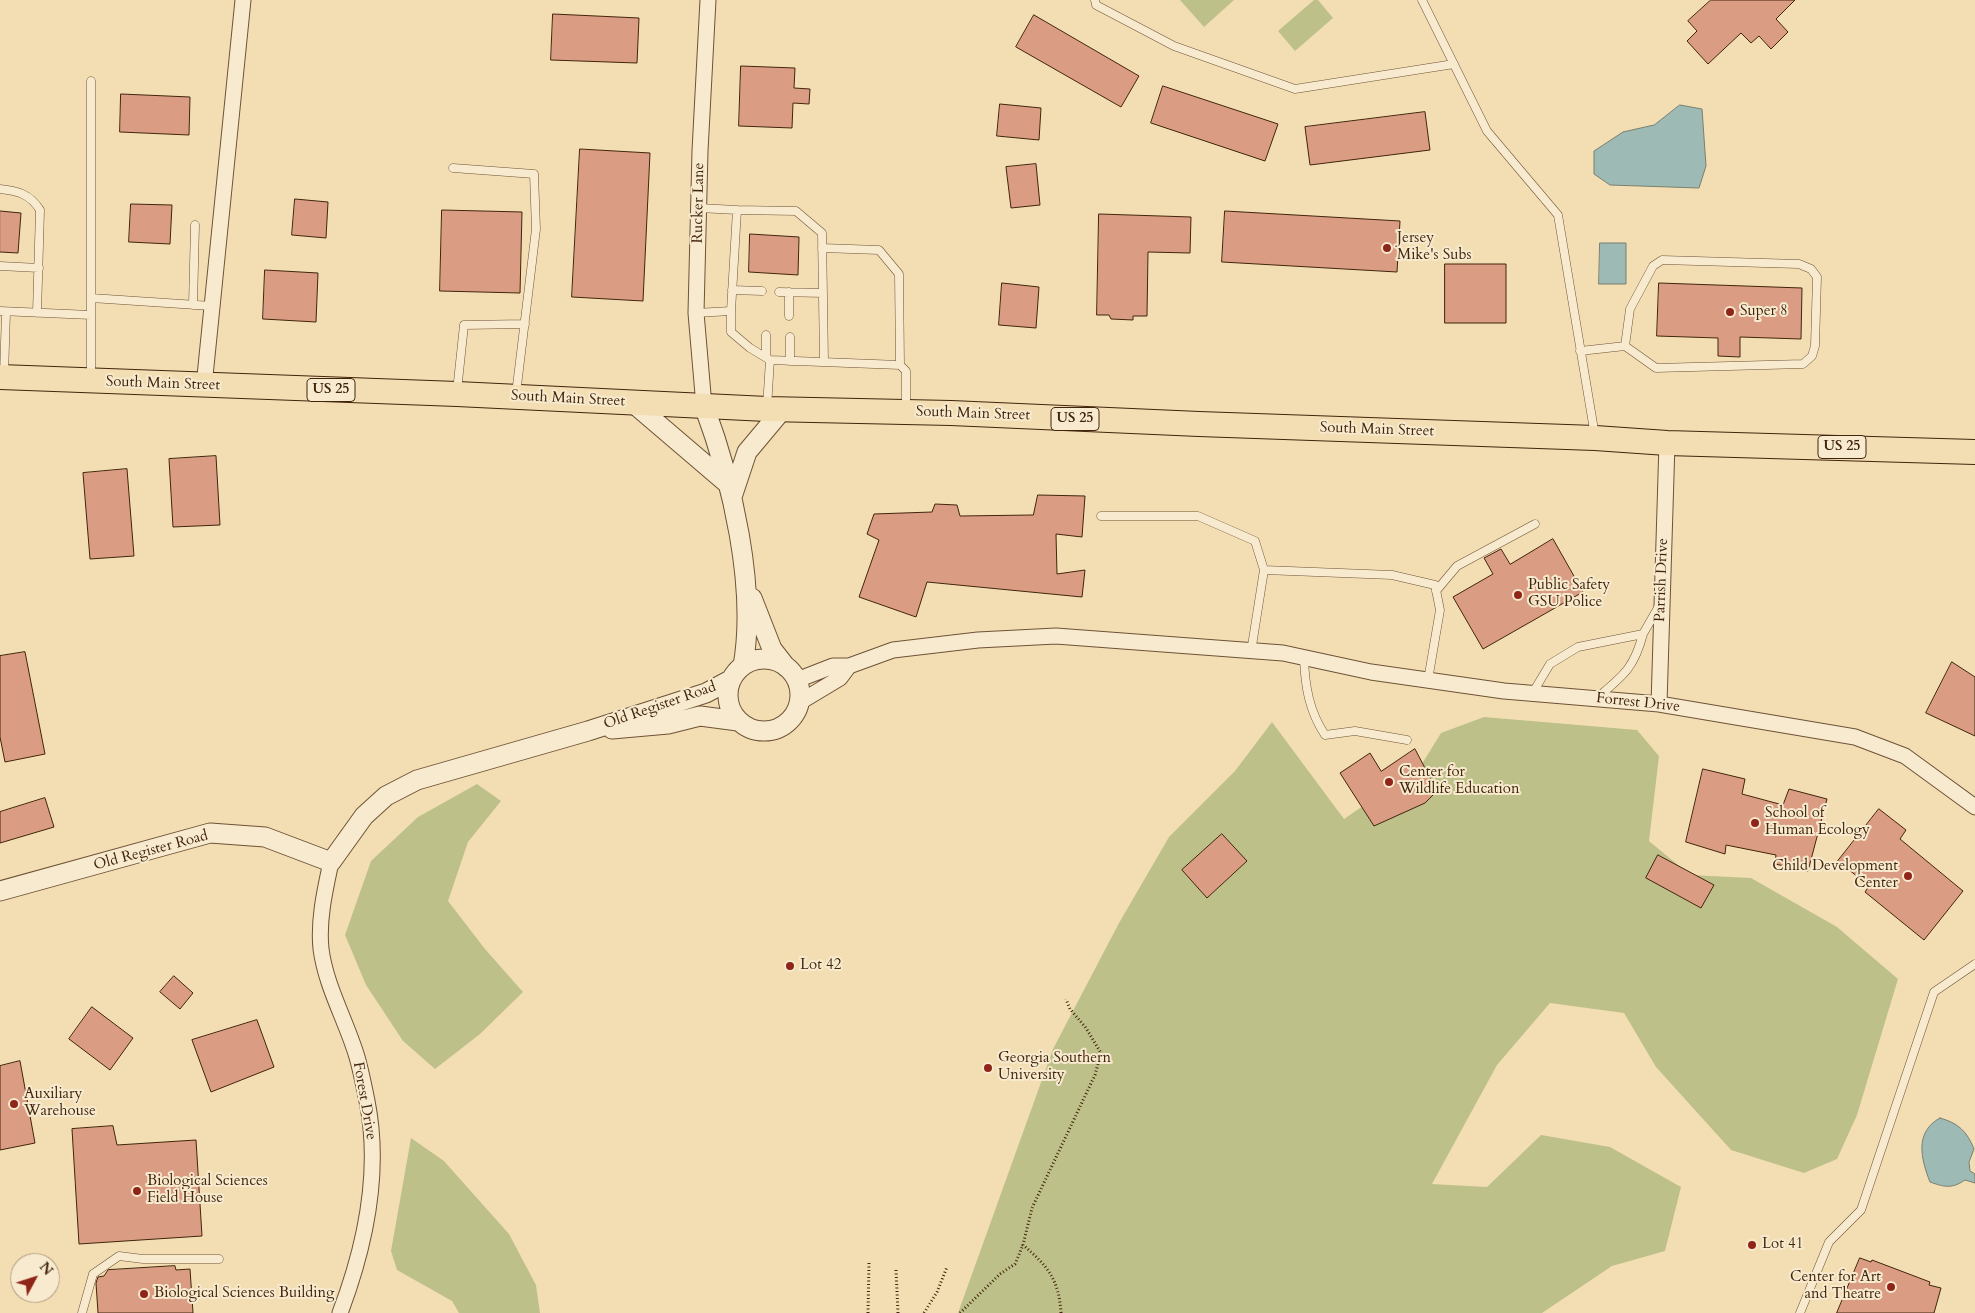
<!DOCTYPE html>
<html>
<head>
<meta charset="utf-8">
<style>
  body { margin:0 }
  #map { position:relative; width:1975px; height:1313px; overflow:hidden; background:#f3deb3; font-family:Cardo,serif }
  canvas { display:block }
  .north { position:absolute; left:10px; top:1253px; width:50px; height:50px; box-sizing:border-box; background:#f7eace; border:1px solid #ae9b80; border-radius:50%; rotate:50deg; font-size:14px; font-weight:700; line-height:20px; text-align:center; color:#41240c }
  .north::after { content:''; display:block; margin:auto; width:18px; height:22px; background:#8f2418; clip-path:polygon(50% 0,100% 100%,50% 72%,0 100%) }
</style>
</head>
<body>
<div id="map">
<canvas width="1975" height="1313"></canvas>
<div class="north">N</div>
</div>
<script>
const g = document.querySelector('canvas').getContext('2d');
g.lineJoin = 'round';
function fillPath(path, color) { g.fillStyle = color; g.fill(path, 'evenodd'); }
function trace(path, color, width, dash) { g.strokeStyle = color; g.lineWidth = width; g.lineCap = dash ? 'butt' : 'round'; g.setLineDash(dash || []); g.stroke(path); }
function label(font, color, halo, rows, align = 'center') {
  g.font = font + ' Cardo,serif'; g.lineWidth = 4; g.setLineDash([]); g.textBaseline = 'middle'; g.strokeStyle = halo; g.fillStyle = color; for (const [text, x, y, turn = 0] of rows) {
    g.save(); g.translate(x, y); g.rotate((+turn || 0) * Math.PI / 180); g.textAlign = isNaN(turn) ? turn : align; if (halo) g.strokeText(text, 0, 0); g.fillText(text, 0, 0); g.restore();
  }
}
const green = new Path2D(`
  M1180,0H1234L1204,27Z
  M1314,0H1318L1333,18L1295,51L1278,31Z
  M1484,717L1637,730L1659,756L1649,841L1690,875L1751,878L1837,927L1898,979L1857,1115L1837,1159L1804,1173L1731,1150L1656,1067L1624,1013L1550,1003L1497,1065L1432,1184L1487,1187L1541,1135L1610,1147L1681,1187L1665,1251L1612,1266L1542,1313H958L1053,1049L1119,923L1169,837L1235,771L1272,722L1344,819L1420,767L1441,733Z
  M477,784L501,801L468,842L448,901L485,949L523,992L480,1034L435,1069L403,1041L366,985L345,935L371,861L418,817Z
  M411,1138L444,1161L509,1234L536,1285L540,1313H459L452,1301L397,1270L391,1251Z`);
const water = new Path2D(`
  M1680,105L1702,109L1706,166L1699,188L1610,185L1594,174V151L1623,132L1654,125Z
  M1600,243H1626V284H1599Z
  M1940,1118C1958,1123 1967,1131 1974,1149L1969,1162L1970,1171L1975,1174V1183L1965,1180C1952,1189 1944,1187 1930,1182C1921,1159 1914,1132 1940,1118Z`);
const building = new Path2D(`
  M1711,0H1795L1776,19L1788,32L1771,49L1759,36L1751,43L1741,33L1708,64L1687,41L1697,31L1688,21Z
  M553,14L639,18L637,63L551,60Z
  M1034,15L1139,76L1121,107L1016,47Z
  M741,66L795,68L794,88L810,89L809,104L793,103L792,128L739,126Z
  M1163,86L1278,124L1265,161L1151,123Z
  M121,94L190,97L189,135L120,132Z
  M1000,104L1041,108L1039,140L997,136Z
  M1425,112L1430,150L1310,165L1305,127Z
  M580,149L650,153L643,301L572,297Z
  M1036,164L1040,205L1011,208L1006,167Z
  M295,199L328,202L326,238L292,235Z
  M131,204L172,205L170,244L129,242Z
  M442,210L522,212L520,293L440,291Z
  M0,211L21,213L18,253L0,252Z
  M1225,211L1400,221L1397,272L1222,262Z
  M1099,214L1191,217L1190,253L1148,252L1147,316H1133V320L1111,319L1109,315H1097Z
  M750,234L799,237L798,275L749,272Z
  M1445,264H1506V323H1445Z
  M265,270L318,273L316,322L263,319Z
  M1002,283L1039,287L1036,328L999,325Z
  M1659,283L1802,288L1801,339L1740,337V357L1718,356V338L1657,336Z
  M216,456L220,525L173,527L169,459Z
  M127,469L134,556L90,559L83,473Z
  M1038,495L1085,496L1082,537L1056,534L1057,574L1085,570L1082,597L927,582L916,617L859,597L879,540L867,534L874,514L932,512L935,504L957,505L960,516L1033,515Z
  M1553,539L1583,592L1483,649L1453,597L1493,574L1484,558L1486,557L1501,549L1510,564Z
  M25,652L45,754L5,762L0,737V656Z
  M1952,662L1975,677V736L1926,713Z
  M1415,749L1437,791L1425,803L1374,826L1340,773L1370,753L1381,771Z
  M1703,769L1745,779L1742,794L1783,805L1789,789L1827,799L1808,871L1775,864L1776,855L1726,845L1725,854L1686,842Z
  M45,798L54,827L0,843V812Z
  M1879,809L1906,830L1900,839L1963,891L1924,940L1865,892L1869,886L1838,861Z
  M1222,834L1247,861L1207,898L1182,870Z
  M1658,855L1714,885L1701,908L1646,878Z
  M174,976L193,993L180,1009L160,992Z
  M92,1007L133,1038L110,1070L69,1039Z
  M257,1020L274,1067L211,1092L192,1040Z
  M20,1061L35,1143L0,1150V1066Z
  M113,1126L117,1145L196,1140L202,1236L79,1244L72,1129Z
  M1860,1258L1871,1262L1872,1260L1930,1282L1929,1285L1941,1288L1934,1313H1837Z
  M175,1266L176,1270L190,1269L193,1313H98L96,1283L98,1277L104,1276L108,1270Z`);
const path = new Path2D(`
  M896,1270L898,1313
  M868,1313L869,1263
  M924,1313L937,1292L947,1267
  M960,1313L1000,1274L1015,1264L1023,1245
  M1061,1313C1059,1280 1048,1266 1023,1245L1032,1208L1095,1075L1101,1053L1086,1028L1070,1009L1066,999`);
const service = new Path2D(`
  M1095,0L1096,5L1174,46L1295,89L1454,64
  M1422,0L1487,131L1558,215L1595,436
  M91,81V379
  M453,168L534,174L536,229L516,394
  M0,189C18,191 30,194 40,210L37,313
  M699,208L737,210L731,311
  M737,210L796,211L822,233L824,362
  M822,248L879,250L899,274L900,365
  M0,266L39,268
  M732,290L762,291
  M779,292L823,293
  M789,292V316
  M91,298L212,306
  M193,305L195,225
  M0,311L91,315
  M696,313L731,311V332L750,348L770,360L767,407
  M766,335V357
  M1580,351L1625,346L1656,368L1803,364L1812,356L1815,346L1817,277L1811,269L1799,264L1662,260L1653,266L1630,309L1625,346
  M770,360L900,365L906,371V410
  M790,361V337
  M4,375L6,312
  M457,391L464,325L525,324
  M1101,516H1198L1255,541L1264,570L1251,652
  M1264,570L1392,575L1435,585L1440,610L1428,680
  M1436,591L1457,566L1535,524
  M1304,658C1305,686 1309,711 1325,735L1355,731L1407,740
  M1532,694L1550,664L1578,647L1643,634L1659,606
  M1598,697C1624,675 1634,668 1643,634
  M82,1313L93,1274L119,1256L143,1259H219
  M1800,1313L1829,1242L1861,1210L1934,992L1975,964`);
const minor = new Path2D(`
  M204,386L243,0
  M704,406L696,313L700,151L708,0
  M797,680L833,666H849L893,650L978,640L1056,636L1283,653L1371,672L1504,691L1659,704L1855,737L1905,756L1975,807
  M800,702L840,678L849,666
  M1659,704L1667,443
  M331,862C325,890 318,920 321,949C326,987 346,1020 357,1057C361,1071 364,1086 367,1101C381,1171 365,1247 340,1313`);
const tertiary = new Path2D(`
  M632,402L728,484
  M704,406C732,481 757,587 743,666
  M732,497L747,452L783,409
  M752,598L772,649L786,667
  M728 695a36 36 0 1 1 72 0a36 36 0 1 1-72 0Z
  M612,729L668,724L700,716L738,721
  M0,891L210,833L265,837L331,862L364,816L386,796L417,780L588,731L706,693L732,679`);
const primary = new Path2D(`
  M0,377L457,394L767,409L951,413L1199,424L1595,438L1667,443L1975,452`);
const markers = [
  [1387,248,5,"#8f2418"],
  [1730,312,5,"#8f2418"],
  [1518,595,5,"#8f2418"],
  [1389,782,5,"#8f2418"],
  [1755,823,5,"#8f2418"],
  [1908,876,5,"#8f2418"],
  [790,966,5,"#8f2418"],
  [988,1068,5,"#8f2418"],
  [14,1104,5,"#8f2418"],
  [137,1191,5,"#8f2418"],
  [1752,1245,5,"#8f2418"],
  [1891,1287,5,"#8f2418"],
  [144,1294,5,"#8f2418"]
];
const shields = [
  [331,390,48],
  [1075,419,48],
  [1842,447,48]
];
const shieldNames = [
  ["US 25",331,390],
  ["US 25",1075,419],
  ["US 25",1842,447]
];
const streetNames = [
  ["Rucker Lane",699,203,-89],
  ["South Main Street",163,384,2],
  ["South Main Street",568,399,3],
  ["South Main Street",973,414,2],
  ["South Main Street",1377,430,2],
  ["Parrish Drive",1662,580,-88],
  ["Forrest Drive",1638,703,6],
  ["Old Register Road",660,706,-19],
  ["Old Register Road",151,851,-15],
  ["Forest Drive",364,1101,80]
];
const poiNames = [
  ["Jersey",1397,239],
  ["Mike's Subs",1397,256],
  ["Super 8",1740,312],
  ["Public Safety",1528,586],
  ["GSU Police",1528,603],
  ["Center for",1399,773],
  ["Wildlife Education",1399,790],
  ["School of",1765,814],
  ["Human Ecology",1765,831],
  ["Child Development",1898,867,"right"],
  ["Center",1898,884,"right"],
  ["Lot 42",800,966],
  ["Georgia Southern",998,1059],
  ["University",998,1076],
  ["Auxiliary",24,1095],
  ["Warehouse",24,1112],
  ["Biological Sciences",147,1182],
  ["Field House",147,1199],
  ["Lot 41",1762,1245],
  ["Center for Art",1881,1278,"right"],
  ["and Theatre",1881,1295,"right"],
  ["Biological Sciences Building",154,1294]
];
fillPath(green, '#bec08a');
fillPath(water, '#9dbbb4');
trace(water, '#787f71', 1);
fillPath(building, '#da9d83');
trace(building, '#41240c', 1);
trace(service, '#6e5236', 9);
trace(minor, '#6e5236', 17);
trace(tertiary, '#6e5236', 21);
trace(primary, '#41240c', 26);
trace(path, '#41240c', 3, [1, 2.5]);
trace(service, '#f7eace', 8);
trace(minor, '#f7eace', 15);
trace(tertiary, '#f7eace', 19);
trace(primary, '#f3deb3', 24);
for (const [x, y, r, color] of markers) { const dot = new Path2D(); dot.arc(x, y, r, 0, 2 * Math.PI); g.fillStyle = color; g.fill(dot); trace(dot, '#f7eace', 2); }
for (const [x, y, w] of shields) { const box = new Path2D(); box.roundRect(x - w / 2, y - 11.5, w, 23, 4); g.fillStyle = '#f7eace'; g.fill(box); trace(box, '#41240c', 1); }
label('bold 14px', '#41240c', null, shieldNames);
label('15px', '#41240c', '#f7eace', streetNames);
label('15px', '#41240c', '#f7eace', poiNames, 'left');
</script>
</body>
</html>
